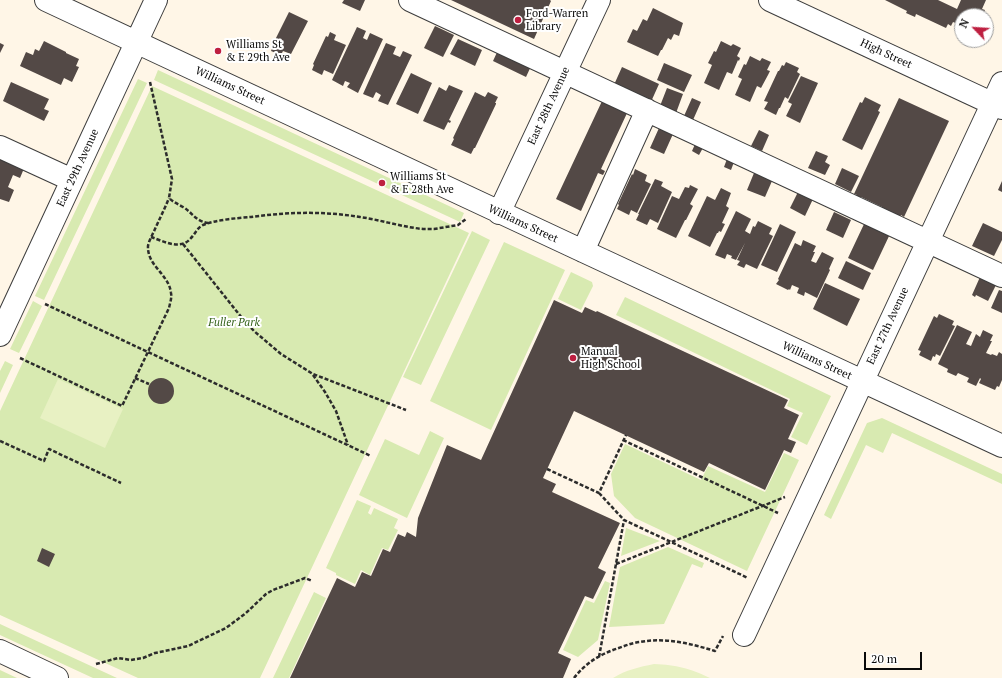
<!DOCTYPE html>
<html>
<head>
<meta charset="utf-8">
<style>
  body { margin:0 }
  #map { position:relative; width:1002px; height:678px; overflow:hidden; background:#fff6e7; font-family:"PT Serif",serif }
  canvas { display:block }
  .north { position:absolute; left:954px; top:8px; width:40px; height:40px; box-sizing:border-box; background:#fff; border:1px solid #9d9d9d; border-radius:50%; rotate:295deg; font-size:11px; font-weight:700; line-height:16px; text-align:center; color:#0a0a0a }
  .north::after { content:''; display:block; margin:auto; width:14px; height:18px; background:#be1f40; clip-path:polygon(50% 0,100% 100%,50% 72%,0 100%) }
  .scale { position:absolute; left:864px; top:652px; width:58px; height:18px; box-sizing:border-box; border:2px solid #0a0a0a; border-top:0; padding-left:5px; font-size:12px; line-height:14px; white-space:nowrap; color:#0a0a0a; -webkit-text-stroke:3px #fff; paint-order:stroke }
</style>
</head>
<body>
<div id="map">
<canvas width="1002" height="678"></canvas>
<div class="north">N</div>
<div class="scale">20 m</div>
</div>
<script>
const g = document.querySelector('canvas').getContext('2d');
g.lineJoin = 'round';
function fillPath(path, color) { g.fillStyle = color; g.fill(path, 'evenodd'); }
function trace(path, color, width, dash) { g.strokeStyle = color; g.lineWidth = width; g.lineCap = dash ? 'butt' : 'round'; g.setLineDash(dash || []); g.stroke(path); }
function label(font, color, halo, rows, align = 'center') {
  g.font = font + ' "PT Serif",serif'; g.lineWidth = 4; g.setLineDash([]); g.textBaseline = 'middle'; g.strokeStyle = halo; g.fillStyle = color; for (const [text, x, y, turn = 0] of rows) {
    g.save(); g.translate(x, y); g.rotate((+turn || 0) * Math.PI / 180); g.textAlign = isNaN(turn) ? turn : align; if (halo) g.strokeText(text, 0, 0); g.fillText(text, 0, 0); g.restore();
  }
}
const green = new Path2D(`
  M158,70L464,213L460,222L154,80Z
  M138,79L147,83L44,300L35,296Z
  M152,86L469,233L260,678H138L0,615V411Z
  M472,231L490,240L421,385L403,377Z
  M504,242L565,270L491,430L430,401Z
  M571,272L592,282L593,286L581,310L558,299Z
  M625,297L831,396L807,445L791,437L803,413L787,406L790,399L616,315Z
  M33,301L42,306L19,353L10,349Z
  M5,361L13,365L0,393V371Z
  M882,418L1002,474V484L892,433L883,453L866,445L831,519L824,515L867,423Z
  M430,431L444,438L407,518L359,495L385,439L419,455Z
  M625,444L701,480L708,466L765,492L784,453L799,460L747,571L635,518L614,496L611,474Z
  M357,500L371,506L368,513L371,515L374,508L398,519L394,528L398,530L388,550L382,548L370,575L361,570L355,584L336,575V573L326,568Z
  M626,528L660,541L621,556Z
  M668,547L704,563L702,568L692,564L664,624L609,627L620,567Z
  M605,581L610,583L598,640L578,657L563,650L586,600L594,603Z
  M314,592L326,598L289,678H273Z
  M0,624L117,678H93L0,635Z
  M0,670L17,678H0Z`);
const pitch = new Path2D(`
  M58,379L123,409L105,448L40,418Z
  M654,664C677,665 689,668 710,678H613C626,670 639,667 654,664Z`);
const building = new Path2D(`
  M344,0H365L360,11L342,3Z
  M451,0H550L551,1L534,39Z
  M885,0H938L957,9L961,0H986L982,9L985,10L982,16H962V26L953,22L951,26L948,24L946,28L916,14L915,17L906,13L907,11Z
  M653,8L683,23L679,36L674,34L671,40L668,38L662,50H661L658,56L627,42L633,29L637,31L643,19L647,21Z
  M289,12L308,21L291,54L283,51L281,55L271,51L273,46H272Z
  M435,26L454,35L443,57L424,48Z
  M357,27L366,31L363,38L367,40L370,33L383,39L358,93L347,87L350,83L345,81L343,86L332,80Z
  M330,32L336,35L334,40L346,45L333,74L324,70L322,75L312,70L314,65L313,64L326,36L328,37Z
  M458,39L482,50L475,66L450,54Z
  M44,41L66,52V53L79,59L76,66L79,67L72,82L64,78L61,85L20,66L26,52L33,55L35,49L39,51Z
  M721,41L731,46L733,44L741,48L737,56L740,58L739,61L738,60L732,74L727,72L719,90L704,83L712,65L708,63L714,51L716,52Z
  M0,43L4,45L0,53Z
  M386,43L396,47L393,54L400,57L403,51L412,55L388,105L378,101L381,95L376,92L373,98L363,94Z
  M499,48L532,64L526,77L493,61Z
  M750,56L760,61L762,58L771,62L767,70L770,71L768,75L761,88L757,86L750,102L735,95L742,79L738,77L744,64L746,65Z
  M786,62L799,68L797,72L800,74L788,99L785,97L780,108H779L776,115L764,109L768,102L764,101L778,71H779L782,65L784,66Z
  M664,63L692,75L684,92L657,80Z
  M622,67L659,84L650,104L613,87Z
  M411,73L432,83L418,114L396,104Z
  M801,76L818,83L800,123L786,116L792,104L788,102Z
  M11,82L49,99L44,109L49,111L44,121L3,101Z
  M449,85L463,91L449,120L451,121L450,123L448,122L444,130L423,121L439,87L446,91Z
  M667,88L683,94L676,113L660,106Z
  M475,92L485,97L488,92L498,97L495,103H496V104L475,148H474L471,154L451,145L454,139L453,138Z
  M865,97L881,105L878,111L880,112L862,150L842,140L860,102L862,103Z
  M692,98L701,102L693,120L684,116Z
  M899,98L949,121L904,217L901,215L899,219L880,211L882,207L861,197L860,201L855,198L857,195L854,194Z
  M603,99L628,111L601,169L605,171L603,175L598,173L581,211L556,199Z
  M659,128L673,134L664,154L650,148Z
  M759,130L769,135L762,151L751,146Z
  M696,142L704,146L699,155L692,151Z
  M816,151L828,156L825,162L830,165L825,175L808,168Z
  M0,154L25,166L20,178L13,175L8,187L14,190L9,202L0,199Z
  M727,159L734,162L731,170L724,167Z
  M842,168L859,176L851,192L835,184Z
  M635,169L647,175L645,181L651,184L637,213L631,210L629,215L617,209L619,205L618,204L632,174L633,175Z
  M754,173L772,181L765,197L747,190Z
  M655,179L663,182L661,186L672,192L658,223L650,219L647,225L636,220L639,214H638Z
  M1002,181V192L998,190Z
  M690,185L698,189L690,204L693,206L686,220H685L676,238L657,229L672,196L679,199L685,187L689,188Z
  M721,188L731,193L726,206L729,208L722,223L725,224L721,232L719,231L718,233H717L710,247L688,236L707,196L715,200Z
  M798,192L813,199L805,216L790,208Z
  M736,211L751,219L745,231L750,234L753,226L755,227L758,221L772,228L769,234L773,236L757,269L746,264L744,268L737,265L740,261L737,260L745,243L736,260L731,258L732,256L727,254L725,259L715,255Z
  M834,212L851,220L843,238L826,230Z
  M865,222L890,234L873,270L848,258Z
  M983,223L1002,232V240L994,256L972,246Z
  M780,224L796,232L777,272L761,265Z
  M803,240L816,246L813,252H815L811,261L816,263L822,252L834,258L829,269L830,270L817,298L805,292L804,296L797,293L799,288L792,285L790,290L789,289L788,290L776,284L779,280L778,279L795,243L801,246Z
  M846,261L871,273L863,290L838,278Z
  M980,277L996,285L988,301L976,295L975,297L972,295Z
  M825,283L860,299L847,326L813,309Z
  M999,290L1002,291V313L991,308Z
  M554,300L582,313L585,307L596,312L597,311L788,400L784,408L799,415L788,439L796,442L791,453L784,450L765,490L709,463L704,472L574,411L543,478L556,484L552,492L620,523L598,568L606,572L593,599L585,596L558,653L571,659L563,678H290L337,578L355,587L362,572L371,576L383,549L390,552L398,534L405,537L407,532L416,537L418,518L447,445L481,460Z
  M939,314L954,321L952,325L955,326L940,356L936,354L935,357L933,356L931,361L919,355L921,351L918,350L934,316L937,318Z
  M957,325L972,332L966,344L971,346L976,334L980,337L983,330L993,335L990,341H992L986,353L991,355L992,354L997,356L999,352L1002,354V380L999,387L997,386L995,390L979,383L981,379L980,378L976,386L967,382L969,378L958,373L956,376L947,372L948,369L938,364Z
  M148 391a13 13 0 1 1 26 0a13 13 0 1 1-26 0Z
  M42,548L55,554L49,567L37,561Z`);
const path = new Path2D(`
  M150,82L172,179L169,198C173,202 178,204 183,207C193,213 195,221 208,223
  M151,237C163,241 181,251 191,238C195,234 197,228 203,225C215,220 237,218 251,217C287,212 324,211 360,217C381,220 402,227 423,229H434L458,225L466,219
  M183,244L242,318L254,331L281,354L313,374L406,410
  M45,304L371,456
  M20,358L122,406L169,308C170,303 172,298 171,293C169,274 147,266 148,246C149,240 153,234 155,229C160,218 165,208 169,198
  M313,375L325,392L336,411L348,445
  M135,378L149,384
  M623,440L778,513
  M0,441L44,461L49,449L121,483
  M547,469L599,493L626,435
  M599,493L624,520L748,578
  M616,564L785,497
  M599,657L624,520
  M96,664L118,658L131,660L143,658L155,653L188,646L226,628L246,613L266,594L273,590L305,578L312,581
  M574,678C584,665 597,656 613,650C622,647 631,643 640,642C665,637 692,644 715,651L723,636`);
const minor = new Path2D(`
  M46,0L583,251L1002,446
  M410,0L1002,276
  M770,0L1002,108
  M0,147L72,180
  M499,213L599,0
  M583,251L647,110
  M0,335L156,0
  M744,635L1002,83
  M0,651L57,678`);
const markers = [
  [518,20,4,"#be1f40"],
  [218,51,4,"#be1f40"],
  [382,183,4,"#be1f40"],
  [573,358,4,"#be1f40"]
];
const poiNames = [
  ["Ford-Warren",526,14],
  ["Library",526,27],
  ["Williams St",226,45],
  ["& E 29th Ave",226,58],
  ["Williams St",390,177],
  ["& E 28th Ave",390,190],
  ["Manual",581,352],
  ["High School",581,365]
];
const streetNames = [
  ["High Street",886,54,25],
  ["Williams Street",230,86,25],
  ["East 28th Avenue",549,106,-65],
  ["East 29th Avenue",78,168,-65],
  ["Williams Street",523,224,25],
  ["East 27th Avenue",888,326,-65],
  ["Williams Street",817,361,25]
];
const parkNames = [
  ["Fuller Park",234,323]
];
fillPath(green, '#d8eab1');
fillPath(pitch, '#e8f1c3');
fillPath(building, '#534946');
trace(minor, '#3d3d3d', 24);
trace(path, '#2c2c2c', 2.5, [4, 2]);
trace(minor, '#fff', 22);
for (const [x, y, r, color] of markers) { const dot = new Path2D(); dot.arc(x, y, r, 0, 2 * Math.PI); g.fillStyle = color; g.fill(dot); trace(dot, '#fff', 1.5); }
label('11px', '#0a0a0a', '#fff', poiNames, 'left');
label('11px', '#0a0a0a', '#fff', streetNames);
label('italic 11px', '#35631a', '#fff', parkNames);
</script>
</body>
</html>
